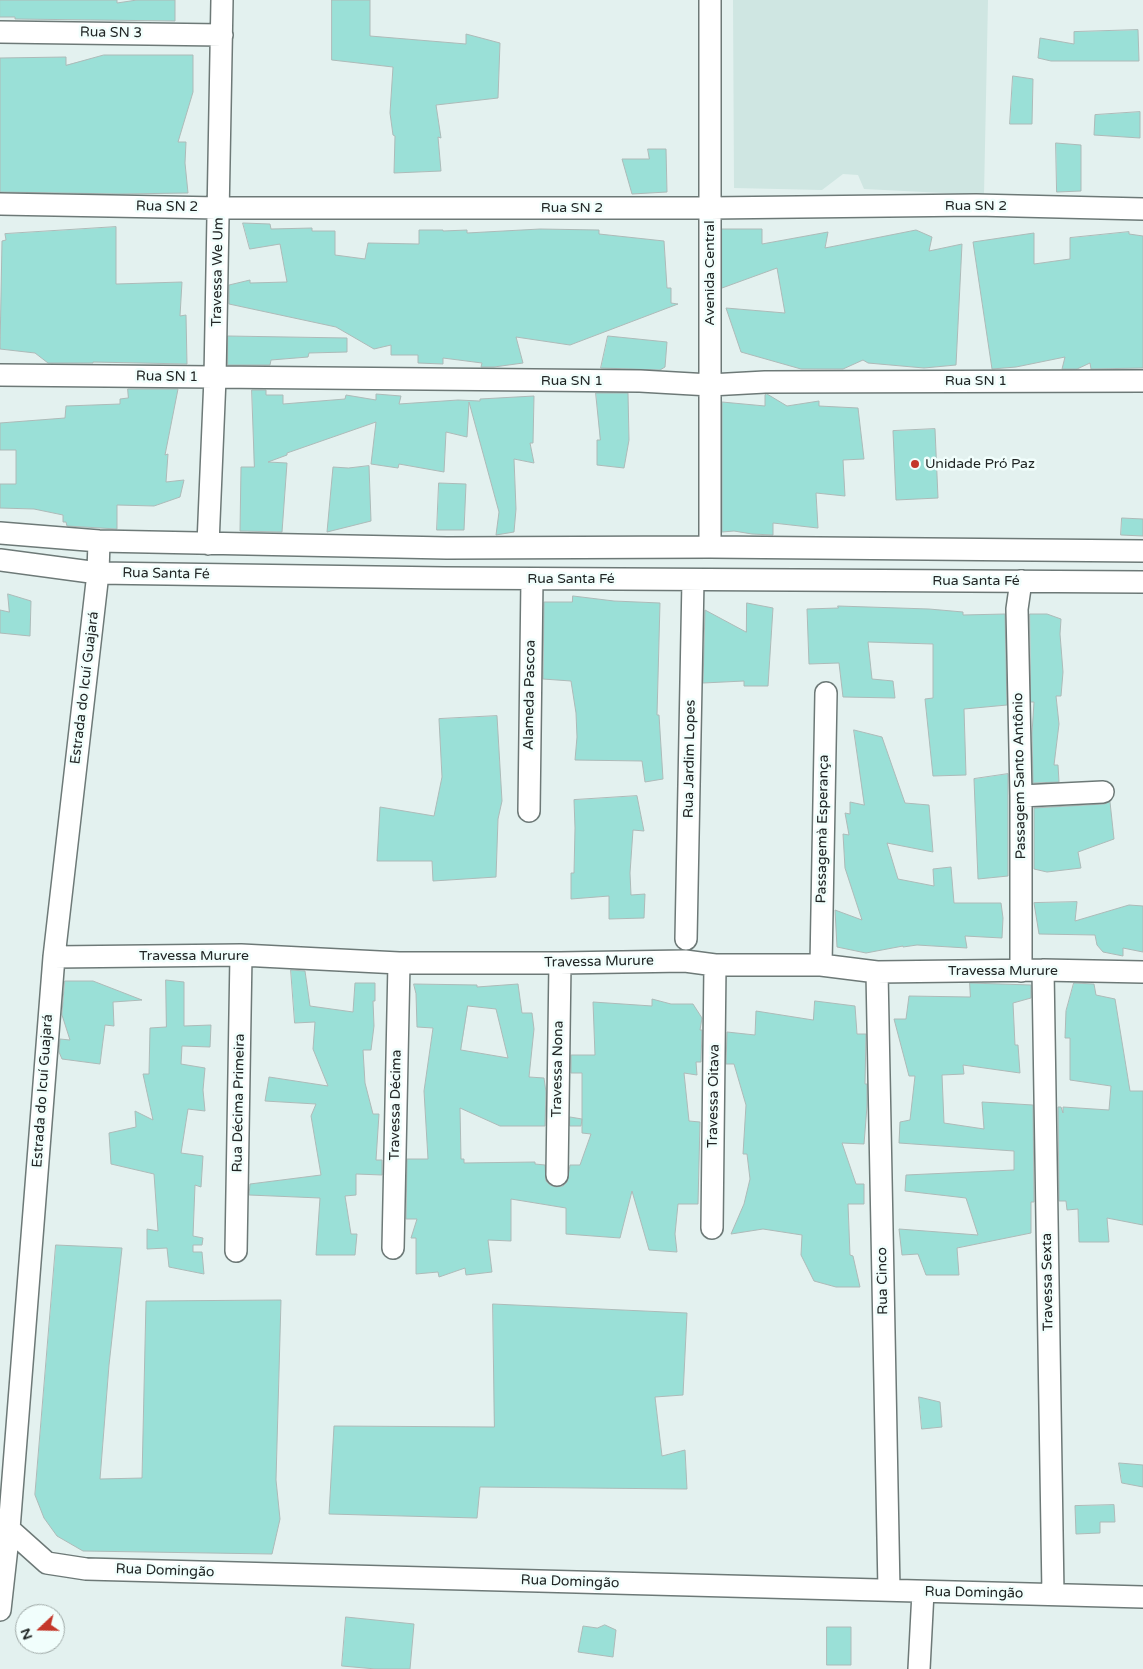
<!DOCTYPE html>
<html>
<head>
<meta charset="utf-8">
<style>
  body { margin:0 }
  #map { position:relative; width:1143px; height:1669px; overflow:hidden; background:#e3f1ef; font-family:"Varela Round",sans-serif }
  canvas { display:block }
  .north { position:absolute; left:15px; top:1604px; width:50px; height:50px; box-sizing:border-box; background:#f1fefc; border:1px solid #9ea8a6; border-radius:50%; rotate:249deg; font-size:14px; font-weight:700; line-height:20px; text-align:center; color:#212625 }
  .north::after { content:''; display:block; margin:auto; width:18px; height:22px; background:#c4372a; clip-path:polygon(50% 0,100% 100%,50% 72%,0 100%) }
</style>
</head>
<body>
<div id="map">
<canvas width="1143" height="1669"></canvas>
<div class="north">N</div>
</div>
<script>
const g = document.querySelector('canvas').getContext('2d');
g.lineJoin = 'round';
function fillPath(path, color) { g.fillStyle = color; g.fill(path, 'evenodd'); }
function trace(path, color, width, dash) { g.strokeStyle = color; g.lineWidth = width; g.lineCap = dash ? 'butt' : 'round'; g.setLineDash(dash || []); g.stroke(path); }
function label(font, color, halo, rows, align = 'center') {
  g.font = font + ' "Varela Round",sans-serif'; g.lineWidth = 5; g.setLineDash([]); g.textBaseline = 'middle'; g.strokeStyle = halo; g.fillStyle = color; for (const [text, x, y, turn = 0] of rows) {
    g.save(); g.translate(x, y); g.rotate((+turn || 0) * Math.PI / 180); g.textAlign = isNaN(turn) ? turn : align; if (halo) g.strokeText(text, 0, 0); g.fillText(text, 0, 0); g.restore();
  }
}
const built = new Path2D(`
  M733,0H988L984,195L864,189L858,175L843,174L822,190L734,188Z`);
const building = new Path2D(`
  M0,0H117V3L137,0H175V21L15,19V17H0Z
  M332,0H370V36L466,44V34L500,43L498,98L436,105L441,138L438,137L441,171L394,173L395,136L393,135L390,113L393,67L332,60Z
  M1138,30L1139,61H1051L1038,58L1040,38L1074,44V32Z
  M104,55H193V92L178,142H186L185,163L188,193L120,194L0,192V58L66,57V65Z
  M1013,76L1033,79L1032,124H1010Z
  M1140,112V138L1094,135L1095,115Z
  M1056,143L1081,145V191L1057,192Z
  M648,149H666L667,192L632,194L622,159H649Z
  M243,223L270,224L271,229L312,228V231H335V255L365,259L368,243L419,244V230H443V231L467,230V233L540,229L599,230V234L664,241L667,288H671V303L678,304L570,345L516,337L523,363L494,367H481L482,363L443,358V364L418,363V355H391V345L374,349L336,327L229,304V285L250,280V283L287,282L280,244L250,249Z
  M116,227V284L182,282L180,316L186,315L187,364L93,362V363H48L35,353L0,349L2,241L6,240L5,234Z
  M722,229H762V244L828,232L825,248L916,230L932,237L929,251L962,244L956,365L924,368L868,363L863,360L843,369H801L741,352L726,308L785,313L777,268L722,288Z
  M1129,232V234L1143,236V368L1091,369L1090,363L1077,369H1062L1065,357L1016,367L992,369L973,242L1034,233V264L1070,259V238Z
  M228,336L347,338V352L309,353L308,357L271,360L270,365H228Z
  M608,336L667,342L665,367L660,370L601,368Z
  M128,389H178L165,455L168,454L166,482L184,480L180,497L154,506L117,505V529L67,526L66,522H63V515L34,509L0,508V484H16V450H0V423L65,418L66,406L120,404V399L128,398Z
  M252,390H266V395H283V404L345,399L346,395L376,400V394L401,396L399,404L458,400L480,401V399L534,396L533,443H530L534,463L514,459L516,509L514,532L496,535L499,512L469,402L467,437L446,432L444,472L399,464L398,468L371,464L376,422L287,453V455L268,462L287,463L282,532L240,531L241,467H254Z
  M596,393H628L629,440L624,468L597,465V440H600Z
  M767,394L787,406L819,401V406L858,408L864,459L843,460L845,496L816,493L818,528L773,523V535L752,534L734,531L722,532V402L765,406V395Z
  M935,429L938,498L896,500L893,431Z
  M369,466L371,521L327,532L333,467L348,468Z
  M439,483L466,484L464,530H437Z
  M1122,518L1143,519V536L1121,535Z
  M8,594L31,601L30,636L0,633V610L9,612Z
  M573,596L614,601L660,603L657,715H659L663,779L645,782L642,761L575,760L577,737L576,713L571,681L543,679L544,602H572Z
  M747,603L773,608L768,686H744V681L703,683L705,610L746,632Z
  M838,606L929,609L963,612V615L1005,614L1007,705L964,709L966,775L933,776L925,699L933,698V644L868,642L872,679L893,681L895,698L843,697L839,663L809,664L807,609L838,608Z
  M1030,614H1047L1061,619L1060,634L1063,672L1061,696H1056L1059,724L1054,765H1058L1059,782L1033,783L1032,733L1034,702H1031Z
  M497,716L502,801L498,819L496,877L433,881L432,861H377L380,807L434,816L442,777L439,719Z
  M854,730L882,737L905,803L929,805L933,852L887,843L898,879L934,886L933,869L951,867L954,903H1001L1003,918L1002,938L965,936L967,948L917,945L903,947V946L866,953L837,947L835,910L862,920L845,868L843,834L849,835L845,813L850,814V802L864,805Z
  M1008,774V876L978,879L974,779Z
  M637,796L644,831L633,830L630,873L631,895L645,894L644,918L609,919V896L571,899V873H574L575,828L574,800Z
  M1110,802L1114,839L1078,852L1081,868L1047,872L1034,869V808L1104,804Z
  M1077,902L1075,921L1129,905L1143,906V952L1123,948V956L1103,952L1097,945L1095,935L1039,934L1034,903Z
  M291,970L305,971L310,1006L353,1012L355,983H375V1001H373L374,1026L371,1050H363L365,1083L373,1114H379L376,1160H382V1175L356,1174V1195L345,1196L351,1234H357L355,1255H316L320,1198L249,1195L250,1184L321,1175L311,1116L316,1104L265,1101L269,1077L328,1086L313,1049L315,1022L295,1023Z
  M166,980L184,982V1026L211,1025L210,1047L182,1046L181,1064L205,1068L203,1090L205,1111L188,1109L181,1153L203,1156L201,1187L195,1185L193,1236L203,1238L202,1245H193V1252H202L204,1274L169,1267L167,1248L147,1249V1229L158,1231L154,1174L111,1164L109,1133L136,1127L135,1111L153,1120L143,1074H149L150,1028L166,1027Z
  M65,981H93L142,1000L113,1002L114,1026L105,1025L100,1064L62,1059L59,1052L60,1039L70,1040L62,1015Z
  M970,983L1031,985V998L1013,1003L1015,1045H1018L1020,1073L963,1065L964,1074L942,1075L944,1123L984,1129L982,1102L1033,1105L1034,1202H1031V1233L957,1248L959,1275H926L918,1254L902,1255L899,1229L978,1235L966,1198L905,1191L906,1175L1014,1170V1151L899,1143L900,1122L910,1120L915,1076H909L894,1019H906L909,996L970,997Z
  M1074,983L1094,984L1096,995L1115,999L1130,1091H1143V1225L1107,1218L1109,1242H1079L1078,1209L1067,1210L1066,1201H1059L1058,1107H1061L1063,1113V1107L1109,1110L1111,1086L1070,1080V1038H1065L1066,1011Z
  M414,984L477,985V987L518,984L522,1013H532L534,1029L529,1077L544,1078L546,1092L545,1126H500L460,1108L461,1159H464V1163L535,1162V1164L545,1165L546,1181L550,1185L556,1187L563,1186L567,1182L570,1165H580L591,1134L582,1133V1073H571V1055H595L593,1002L652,1006V999L671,1004H693L702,1018L700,1030H702L701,1062H696L697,1075L684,1073L689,1121L700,1122L698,1204H678L675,1234L677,1252L649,1250L632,1191L620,1238L566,1234V1208L511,1199V1241L488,1240L492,1272L466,1275L465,1268L439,1277L438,1272L416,1274V1238H411L417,1219H406L407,1159H428L424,1091L433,1028L417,1027L416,994ZM468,1006L496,1009L508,1058L461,1050Z
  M815,1001L855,1006L857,1034H866L865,1084H867V1106L864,1144L842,1143L856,1184H864V1204H848L850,1255L853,1256L860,1287H836L814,1281L801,1255L802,1235L763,1229L731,1234L744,1204L750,1179L747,1154H743L746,1105L734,1064H726L727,1032L755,1035L756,1011L813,1020Z
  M570,1117L582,1119L581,1126H570Z
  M56,1245L122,1248L109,1365L100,1479L142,1478L146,1301L281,1300L276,1480L280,1519L272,1554L83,1551L57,1536L44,1518L35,1495Z
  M493,1304L687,1313L683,1395L655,1397L662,1456L685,1450L687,1489L480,1487L477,1518L329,1514L334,1426L494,1427Z
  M919,1397L940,1402L942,1427L922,1429Z
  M1119,1463L1143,1465V1487L1122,1483Z
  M1114,1505L1115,1522H1100V1533L1076,1534L1075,1506Z
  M346,1617L414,1624L410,1669H376L342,1666Z
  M605,1625L616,1630L613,1657L578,1652L583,1626L597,1628Z
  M827,1627H851V1665H827Z`);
const minor = new Path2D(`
  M0,32L222,35
  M0,204L219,208H710L976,205L1143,209
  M0,375L640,381L710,385L765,382L1143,381
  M0,533L99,541L447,548L710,547L1143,551
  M208,544L215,378L222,0
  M710,547V0
  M0,560L98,573L445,578L1143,582
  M1021,581L1017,609L1021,796V971
  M1021,796L1103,792
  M529,811L532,579
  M686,939L693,580
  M54,957L241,955L399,963H560L685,961L715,965H821L877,972L1043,970L1143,972
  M821,965L826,693
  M1043,970L1053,1594
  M877,972L889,1590
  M557,1175L560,963
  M712,1228L715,965
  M393,1248L399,963
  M236,1251L241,955
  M9,1529L47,1563L86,1569L1143,1597
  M0,1610L9,1529L54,957L98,573L99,541
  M919,1669L923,1592`);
const markers = [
  [915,464,5,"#c4372a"]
];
const streetNames = [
  ["Rua SN 3",111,33,1],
  ["Rua SN 2",976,206],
  ["Rua SN 2",167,207,1],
  ["Rua SN 2",572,208],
  ["Travessa We Um",218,272,-89],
  ["Avenida Central",710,273,-90],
  ["Rua SN 1",167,377,1],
  ["Rua SN 1",572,381],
  ["Rua SN 1",976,381],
  ["Rua Santa Fé",166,574,1],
  ["Rua Santa Fé",571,579],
  ["Rua Santa Fé",976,581],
  ["Estrada do Icuí Guajará",85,688,-83],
  ["Alameda Pascoa",530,695,-89],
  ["Rua Jardim Lopes",690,759,-89],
  ["Passagem Santo Antônio",1020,776,-91],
  ["Passagemà Esperança",823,829,-89],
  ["Travessa Murure",194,956],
  ["Travessa Murure",599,962,-1],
  ["Travessa Murure",1003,971],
  ["Travessa Nona",558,1069,-89],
  ["Estrada do Icuí Guajará",43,1091,-86],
  ["Travessa Oitava",714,1096,-89],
  ["Rua Décima Primeira",239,1103,-89],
  ["Travessa Décima",396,1105,-89],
  ["Rua Cinco",883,1281,-91],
  ["Travessa Sexta",1048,1282,-91],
  ["Rua Domingão",165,1571,2],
  ["Rua Domingão",570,1582,2],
  ["Rua Domingão",974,1593,1]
];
const poiNames = [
  ["Unidade Pró Paz",925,464]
];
fillPath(built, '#cfe6e2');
fillPath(building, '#9ae0d7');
trace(building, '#adbab8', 1);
trace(minor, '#6d7977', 24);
trace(minor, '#fff', 21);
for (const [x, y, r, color] of markers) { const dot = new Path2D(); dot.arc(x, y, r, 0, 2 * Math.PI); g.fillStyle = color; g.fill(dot); trace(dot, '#f1fefc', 2); }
label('14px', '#212625', '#f1fefc', streetNames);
label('14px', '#212625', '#f1fefc', poiNames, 'left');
</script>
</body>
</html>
